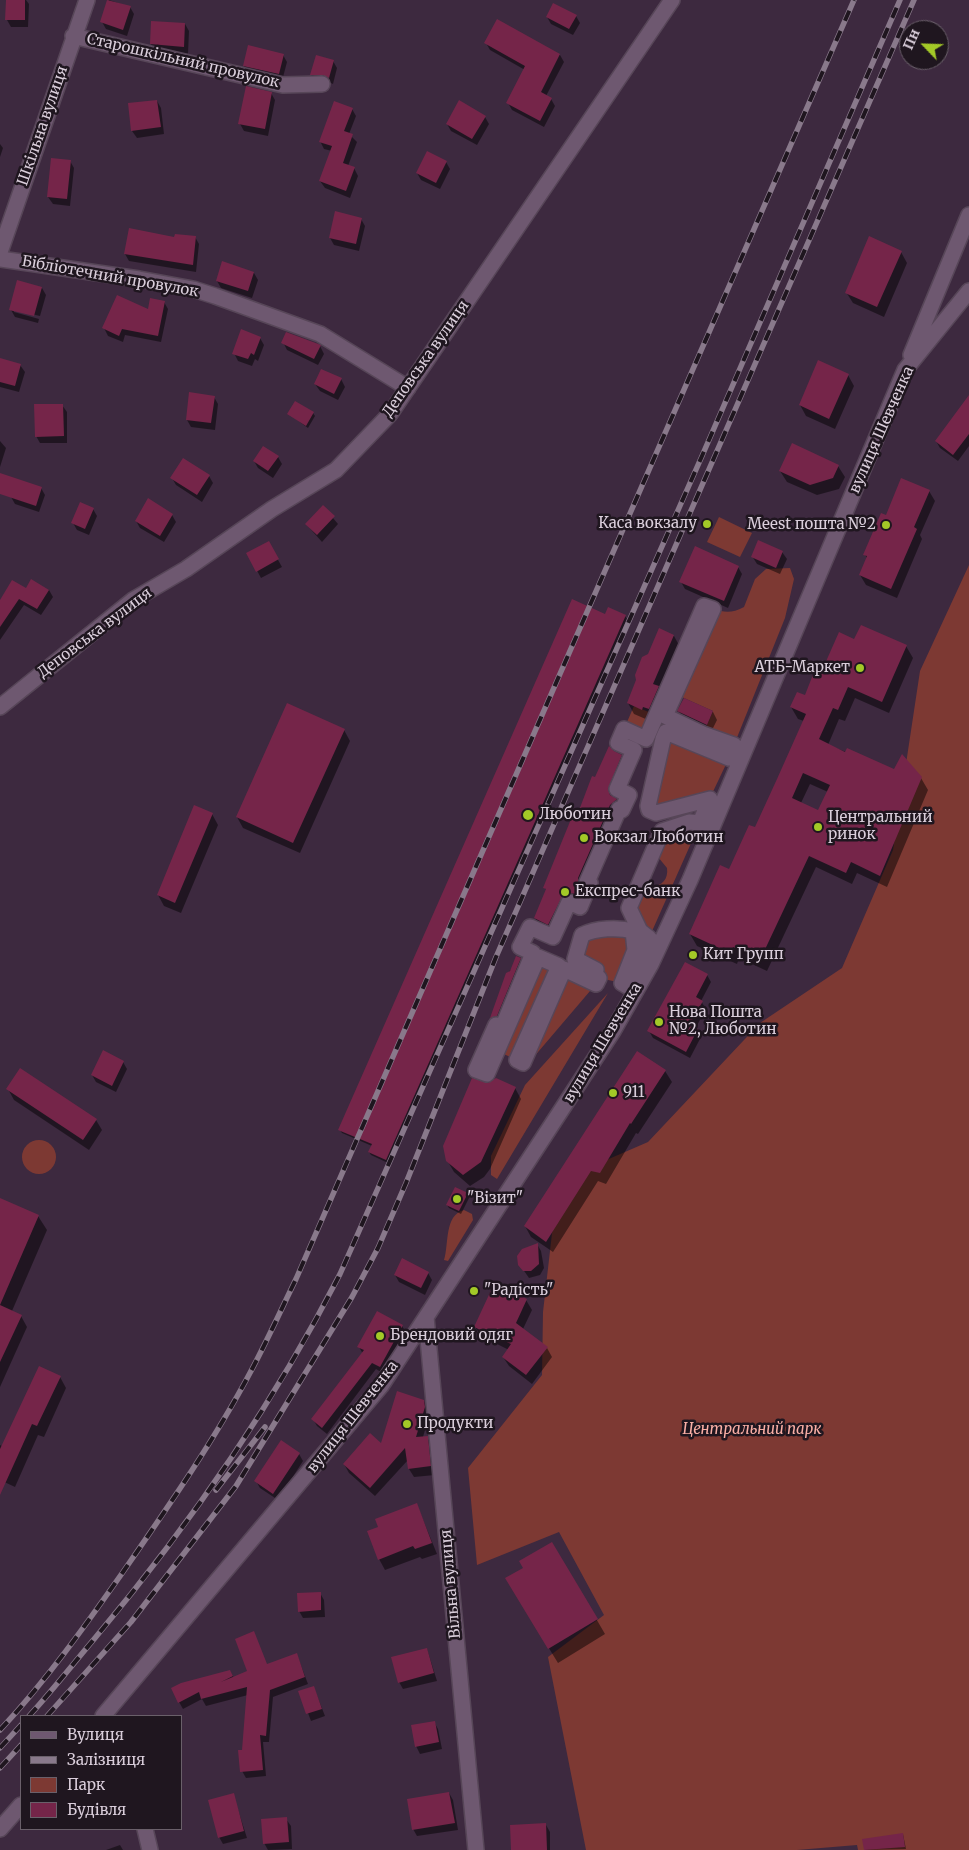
<!DOCTYPE html>
<html>
<head>
<meta charset="utf-8">
<style>
  body { margin:0 }
  #map { position:relative; width:969px; height:1850px; overflow:hidden; background:#3d293f; font-family:Merriweather,serif }
  canvas { display:block }
  .legend { position:absolute; left:20px; top:1715px; width:162px; height:115px; box-sizing:border-box; background:#1f161f; border:1px solid #6a606a; margin:0; padding:6px 9px; list-style:none; font-size:15px; color:#dacedb }
  .legend li { display:flex; align-items:center; gap:10px; height:25px }
  .legend b { width:25px; border:1px solid #6a606a }
  .north { position:absolute; left:899px; top:20px; width:50px; height:50px; box-sizing:border-box; background:#1f161f; border:1px solid #6a606a; border-radius:50%; rotate:294deg; font-size:14px; font-weight:700; line-height:20px; text-align:center; color:#dacedb }
  .north::after { content:''; display:block; margin:auto; width:18px; height:22px; background:#a3c927; clip-path:polygon(50% 0,100% 100%,50% 72%,0 100%) }
</style>
</head>
<body>
<div id="map">
<canvas width="969" height="1850"></canvas>
<ul class="legend">
<li><b style="height:6px;background:#6e5870"></b>Вулиця</li>
<li><b style="height:6px;background:#89798b"></b>Залізниця</li>
<li><b style="height:14px;background:#7d3933"></b>Парк</li>
<li><b style="height:14px;background:#752549"></b>Будівля</li>
</ul>
<div class="north">Пн</div>
</div>
<script>
const g = document.querySelector('canvas').getContext('2d');
g.lineJoin = 'round';
function fillPath(path, color) { g.fillStyle = color; g.fill(path, 'evenodd'); }
function trace(path, color, width, dash) { g.strokeStyle = color; g.lineWidth = width; g.lineCap = dash ? 'butt' : 'round'; g.setLineDash(dash || []); g.stroke(path); }
function label(font, color, halo, rows, align = 'center') {
  g.font = font + ' Merriweather,serif'; g.lineWidth = 5; g.setLineDash([]); g.textBaseline = 'middle'; g.strokeStyle = halo; g.fillStyle = color; for (const [text, x, y, turn = 0] of rows) {
    g.save(); g.translate(x, y); g.rotate((+turn || 0) * Math.PI / 180); g.textAlign = isNaN(turn) ? turn : align; if (halo) g.strokeText(text, 0, 0); g.fillText(text, 0, 0); g.restore();
  }
}
const green = new Path2D(`
  M719,517L752,533L740,557L707,542Z
  M969,565V1850H858L857,1845L797,1850H586L548,1657L604,1615L559,1532L477,1565L468,1468L542,1375L543,1312L558,1181L648,1142L760,1023L842,968L893,850L920,671Z
  M790,568L794,579L785,618L734,745L703,734L713,711L675,694L713,609C726,613 732,613 744,607L755,579L766,569Z
  M634,706L656,715L646,739L624,729Z
  M663,739L729,758L709,800L649,810Z
  M700,823L649,938L629,908L645,885C658,889 669,882 667,868L658,857L662,831Z
  M633,931L622,983L599,978L577,949L582,935Z
  M538,957L559,966L517,1060L497,1051Z
  M564,969L596,984L527,1065Z
  M608,993L497,1179L491,1175V1156L525,1085Z
  M22 1157a17 17 0 1 1 34 0a17 17 0 1 1-34 0Z
  M464,1210L472,1214L473,1220L448,1261L444,1260C449,1245 444,1215 464,1210Z`);
const shadow = new Path2D(`
  M7,0H26L29,4L28,27H11L7,20Z
  M109,0L130,7L134,14L127,36L106,29L102,22Z
  M576,16L580,23L573,35L551,24L547,17Z
  M498,21L560,55L564,62L546,96L551,99L555,106L544,127L512,110L508,103L525,70L490,50L486,43Z
  M185,24L189,31L188,54L155,51L151,44Z
  M283,55L287,62L282,81L248,73L244,66Z
  M333,61L337,68L333,84L327,81L315,82L311,75Z
  M271,93L275,100L268,136L244,131L240,124Z
  M157,101L161,108L164,134L137,138L132,131Z
  M352,109L356,116L349,134L357,142L348,166L354,168L358,176L350,198L325,188L320,181L332,151L324,149L320,141Z
  M485,117L489,124L477,145L451,131L447,124Z
  M0,144L3,148L0,157Z
  M70,161L74,168L70,206L53,204L48,197Z
  M446,162L450,169L440,189L421,180L417,173Z
  M361,219L365,226L359,251L334,245L330,238Z
  M195,237L199,244L196,272L129,261L125,254L176,239Z
  M901,252L907,263L884,317L853,303L846,292Z
  M254,273L258,280L252,298L221,288L217,281Z
  M42,288L46,295L40,316L14,310V312L39,319L38,323L15,317L11,310Z
  M164,302L168,309L161,342L125,335L123,342L108,336L104,328Z
  M260,338L264,345L258,361L255,359L252,366L238,361L234,353Z
  M283,342L320,346L324,354L318,365L287,350Z
  M0,359L20,365L25,372L19,392L0,387Z
  M848,375L854,386L835,429L806,416L800,405Z
  M341,379L345,387L338,400L320,391L315,384Z
  M214,397L218,404L215,430L191,427L187,420Z
  M969,397V446L958,461L940,448L936,441Z
  M62,405L67,412V443H40L36,436Z
  M313,413L315,416L308,428L289,414Z
  M0,441L6,448L0,467Z
  M278,457L282,464L273,478L258,468L254,461Z
  M838,466L845,477L839,489L817,495L787,482L780,471Z
  M209,476L213,483L202,502L176,485L172,478Z
  M41,488L45,495L39,512L15,504L11,497Z
  M929,491L935,501L920,535L922,539L897,598L866,585L860,575L867,559L865,554L886,517Z
  M323,506L338,524L322,542L306,524Z
  M93,509L97,516L89,535L77,530L73,523Z
  M172,515L176,522L164,542L140,528L136,521Z
  M268,542L282,567L261,578L248,554Z
  M782,552L787,559L780,574L757,564L752,556Z
  M738,567L742,574L728,608L685,589L681,582Z
  M26,590H49L53,597L41,615L24,605L0,640V602Z
  M606,615L625,616L627,619L388,1163L371,1155L369,1152L372,1146L342,1133L340,1130Z
  M660,630L674,636L680,647L648,720L634,714L628,703Z
  M855,640L906,646L913,658L889,713L855,698L845,721L839,719L828,745L895,771L921,778L928,790L887,887L857,873L852,884L816,867L767,971L739,958L737,964L697,946L690,934L755,829L804,721L798,719L791,707L805,697L820,677ZM810,784L828,792L819,812L801,803Z
  M684,699L713,712L717,720L711,732L683,719L679,711Z
  M344,730L350,741L300,853L243,828L237,817Z
  M621,756L623,759L609,793L617,803L612,809L579,882L577,897L571,895L550,927L537,921L535,918L547,891L545,888L571,820L576,822L596,779Z
  M212,814L218,825L181,913L164,906L158,895Z
  M520,959L524,966L495,1024L492,1018L507,974Z
  M707,975L711,982L701,1001L706,1009L695,1029L701,1037L690,1058L653,1038L649,1031Z
  M123,1062L127,1069L116,1092L96,1082L92,1075Z
  M665,1071L672,1082L638,1134L636,1133L606,1184L598,1181L553,1252L531,1237L525,1226Z
  M488,1085L515,1088L521,1099L490,1169L484,1177L470,1186L454,1172L447,1160Z
  M8,1089L96,1120L102,1130L89,1150L14,1100Z
  M467,1194L469,1198L461,1214L449,1208L447,1205Z
  M0,1199L38,1216L47,1230L12,1311L21,1316L27,1327L0,1387Z
  M537,1244L541,1251L544,1268L540,1275L529,1278L520,1265Z
  M428,1273L432,1280L425,1295L399,1282L395,1275Z
  M495,1285L526,1300L532,1310L523,1329L547,1348L552,1357L532,1384L509,1366L503,1357L509,1350L481,1336L475,1327Z
  M402,1326L406,1333L384,1374L376,1369L327,1434L317,1426L313,1419L363,1354L359,1347Z
  M60,1377L66,1388L44,1437L38,1435L15,1487L0,1480V1445L2,1446Z
  M424,1401L429,1416L423,1437H427L432,1446L435,1475L414,1477L409,1469L408,1460L375,1496L349,1473L344,1464L382,1445Z
  M299,1454L303,1461L278,1500L260,1488L256,1481Z
  M417,1505L437,1554L422,1559L420,1557L385,1570L379,1559L380,1528Z
  M552,1543L605,1634L558,1663L515,1593L525,1568Z
  M320,1593L324,1600L325,1617L303,1618L299,1611Z
  M427,1649L437,1681L403,1689L399,1682Z
  M297,1655L308,1684L273,1697L269,1742H263L266,1776L246,1778L242,1771L248,1695L206,1706L202,1699L183,1709L179,1702L230,1671L234,1678Z
  M314,1688L325,1716L311,1721L300,1692Z
  M434,1722L438,1729L442,1749L420,1754L416,1746Z
  M449,1793L453,1800L458,1830L417,1836L413,1829Z
  M233,1794L247,1838L223,1844L219,1837Z
  M286,1819L291,1826L292,1849L268,1850L264,1843Z
  M546,1825L550,1832V1850H513Z
  M903,1834L906,1849L865,1850L864,1840Z
  M120,1845L123,1850H106Z`);
const building = new Path2D(`
  M6,0H25V20H5Z
  M107,0L131,6L123,30L100,22Z
  M553,3L577,15L569,29L546,17Z
  M497,19L560,54L541,92L552,98L540,121L506,103L525,66L484,43Z
  M151,21L185,23L184,47L150,44Z
  M248,45L284,54L279,74L243,66Z
  M316,55L334,60L329,78L322,75H310Z
  M246,86L272,92L265,129L238,124Z
  M157,100L161,127L131,131L128,103Z
  M459,100L486,116L472,139L446,124Z
  M334,101L353,108L344,131L353,134L343,163L355,167L346,191L319,181L332,146L319,142Z
  M427,151L447,161L436,183L416,173Z
  M51,158L71,160L67,199L47,197Z
  M335,211L362,218L356,244L329,238Z
  M129,228L174,237L175,234L196,236L193,265L124,254Z
  M869,236L902,251L877,307L845,293Z
  M222,261L254,272L248,291L216,281Z
  M17,280L42,287L34,316L9,310Z
  M117,295L148,309L150,298L165,301L158,336L122,329L119,336L102,328Z
  M241,329L261,337L254,355L251,353L248,359L232,354Z
  M286,332L321,345L314,359L281,343Z
  M0,358L21,364L15,386L0,382Z
  M818,360L849,374L829,419L799,405Z
  M321,369L342,378L334,394L314,384Z
  M189,392L215,396L211,423L186,420Z
  M969,395V434L953,455L935,441Z
  M295,401L314,412L306,426L287,414Z
  M34,404H63L64,436L35,437Z
  M792,443L839,465L833,478L810,485L779,471Z
  M263,446L279,456L268,471L253,461Z
  M183,458L210,475L197,495L170,478Z
  M0,473L42,487L36,506L0,494Z
  M901,478L930,490L914,527L917,529L891,589L859,575L867,556L863,555L881,513L886,515Z
  M148,498L173,514L160,536L135,521Z
  M80,502L94,508L85,529L71,523Z
  M323,505L335,516L317,535L305,524Z
  M758,540L783,551L776,568L751,557Z
  M269,541L279,559L256,572L246,553Z
  M695,546L739,566L724,601L679,582Z
  M31,579L49,590L37,609L19,599L0,627V600L12,580L26,588Z
  M572,599L605,614L608,607L626,615L386,1160L368,1152L372,1144L338,1130Z
  M861,625L907,645L882,702L848,687L838,710L833,708L819,739L845,752L847,748L894,769L902,754L922,777L880,876L851,862L846,873L809,856L760,960L733,947L730,953L689,934L720,865L729,869L749,825L755,827L777,779L806,714L790,707L797,692L805,695L814,672L820,675L839,632L854,639ZM803,773L830,785L818,810L792,798Z
  M659,628L674,635L653,684L659,686L649,709L643,707L642,710L627,703L636,680L635,675L642,657L648,654Z
  M684,698L713,711L707,725L677,711Z
  M287,703L345,729L293,843L236,817Z
  M609,746L614,751L622,755L608,789L610,795L617,799L610,805L578,878L579,886L575,894L569,893L563,895L548,925L534,918L546,889L543,888L571,819L575,821L592,776L595,777Z
  M194,805L213,813L175,903L157,895Z
  M516,956L521,958L497,1016L490,1018L506,973L510,971Z
  M685,962L708,974L696,997L703,1001L690,1024L698,1029L686,1052L647,1031Z
  M103,1050L124,1061L112,1086L91,1075Z
  M637,1051L666,1070L631,1124L630,1123L600,1173L591,1171L546,1242L524,1226Z
  M20,1068L97,1119L83,1140L6,1089Z
  M472,1078L488,1083L496,1078L516,1087L481,1162L463,1175L446,1161L443,1146Z
  M455,1187L468,1193L459,1211L446,1205Z
  M0,1198L39,1215L0,1305L22,1315L0,1362Z
  M538,1243L539,1264L531,1271H523L518,1265L517,1256L522,1249Z
  M402,1258L429,1272L421,1288L394,1275Z
  M494,1284L527,1299L516,1323L548,1347L526,1375L502,1357L511,1344L474,1327Z
  M377,1311L403,1325L380,1367L372,1363L322,1428L311,1419L364,1350L357,1347Z
  M39,1366L61,1376L37,1426L32,1424L0,1495V1449Z
  M397,1391L424,1400L425,1407L416,1437L428,1436L431,1466L408,1469L405,1448L370,1488L343,1464L370,1433L381,1443Z
  M281,1440L300,1453L273,1494L254,1481Z
  M417,1503L432,1543L415,1549L413,1546L378,1560L367,1531L378,1527L375,1519Z
  M552,1542L598,1619L548,1649L505,1578L523,1568L519,1561Z
  M321,1592V1610L298,1612L297,1593Z
  M254,1631L267,1664L297,1653L305,1677L270,1690L266,1736L260,1735L263,1770L240,1772L238,1750H242L247,1687L201,1699L199,1692L178,1703L171,1688L181,1683L230,1670L233,1676L221,1682L247,1671L235,1639Z
  M427,1648L434,1673L398,1683L391,1657Z
  M314,1686L322,1709L306,1714L298,1691Z
  M435,1721L439,1742L415,1747L411,1725Z
  M449,1792L455,1823L412,1830L407,1799Z
  M234,1793L244,1831L218,1838L208,1800Z
  M287,1817L289,1842L263,1844L261,1819Z
  M546,1823L547,1850H511L510,1825Z
  M903,1833L905,1847L864,1850L862,1839Z`);
const minor = new Path2D(`
  M73,36L283,85L322,84
  M0,252L87,0
  M0,259L139,279L193,289L215,296L320,334L408,388
  M911,355L969,215
  M704,606L713,609L665,716L703,734L734,745L729,758L666,732L663,739L648,806L649,810L656,813L710,799L700,823L689,822L662,831L629,908L640,931L649,938L627,986L622,983L635,950L633,931C618,927 596,928 582,935L575,959L596,970L595,975L599,978L596,984L564,969L523,1063L517,1060L559,966L538,957L487,1074L476,1070L496,1025L502,1028L533,953L520,947L530,927L553,937L569,902L580,907L590,883L587,882L619,809L622,810L629,795L617,789L634,750L618,743L624,729L646,739Z
  M0,707L133,600L186,569L272,509L336,470L390,414L672,0
  M426,1317L476,1850
  M103,1716L381,1386L613,1031L651,964L690,880L905,370L969,291
  M0,1829L21,1805
  M145,1829L150,1850`);
const rail = new Path2D(`
  M216,1490L265,1427
  M29,1716C52,1691 73,1664 95,1638C189,1526 273,1405 340,1274L702,456L900,0
  M47,1716L131,1622L236,1486L352,1297L378,1248L406,1183L496,957L914,0
  M0,1730C46,1681 85,1626 123,1572C168,1507 214,1441 251,1371C267,1341 281,1310 296,1279L854,0
  M0,1748L21,1725
  M0,1768L21,1745`);
const markers = [
  [707,524,5,"#a3c927"],
  [886,525,5,"#a3c927"],
  [860,668,5,"#a3c927"],
  [528,815,6,"#a3c927"],
  [818,827,5,"#a3c927"],
  [584,838,5,"#a3c927"],
  [565,892,5,"#a3c927"],
  [693,955,5,"#a3c927"],
  [659,1022,5,"#a3c927"],
  [613,1093,5,"#a3c927"],
  [457,1199,5,"#a3c927"],
  [474,1291,5,"#a3c927"],
  [380,1336,5,"#a3c927"],
  [407,1424,5,"#a3c927"]
];
const streetNames = [
  ["Старошкільний провулок",183,61,13],
  ["Шкільна вулиця",43,126,-71],
  ["Бібліотечний провулок",110,277,10],
  ["Деповська вулиця",426,359,-55],
  ["вулиця Шевченка",882,430,-66],
  ["Деповська вулиця",95,633,-37],
  ["вулиця Шевченка",603,1043,-59],
  ["вулиця Шевченка",353,1417,-52],
  ["Вільна вулиця",451,1584,-95]
];
const poiNames = [
  ["Каса вокзалу",697,524,"right"],
  ["Meest пошта №2",876,525,"right"],
  ["АТБ-Маркет",850,668,"right"],
  ["Люботин",539,815],
  ["Центральний",828,818],
  ["ринок",828,835],
  ["Вокзал Люботин",594,838],
  ["Експрес-банк",575,892],
  ["Кит Групп",703,955],
  ["Нова Пошта",669,1013],
  ["№2, Люботин",669,1030],
  ["911",623,1093],
  ["\"Візит\"",467,1199],
  ["\"Радість\"",484,1291],
  ["Брендовий одяг",390,1336],
  ["Продукти",417,1424]
];
const parkNames = [
  ["Центральний парк",752,1430]
];
fillPath(green, '#7d3933');
fillPath(shadow, '#0007');
fillPath(building, '#752549');
trace(minor, '#574658', 18);
trace(minor, '#6e5870', 15);
trace(rail, '#89798b', 5.5);
trace(rail, '#1f161f', 4, [11]);
for (const [x, y, r, color] of markers) { const dot = new Path2D(); dot.arc(x, y, r, 0, 2 * Math.PI); g.fillStyle = color; g.fill(dot); trace(dot, '#1f161f', 2); }
label('15px', '#dacedb', '#1f161f', streetNames);
label('15px', '#dacedb', '#1f161f', poiNames, 'left');
label('italic 15px', '#faafa6', '#1f161f', parkNames);
</script>
</body>
</html>
